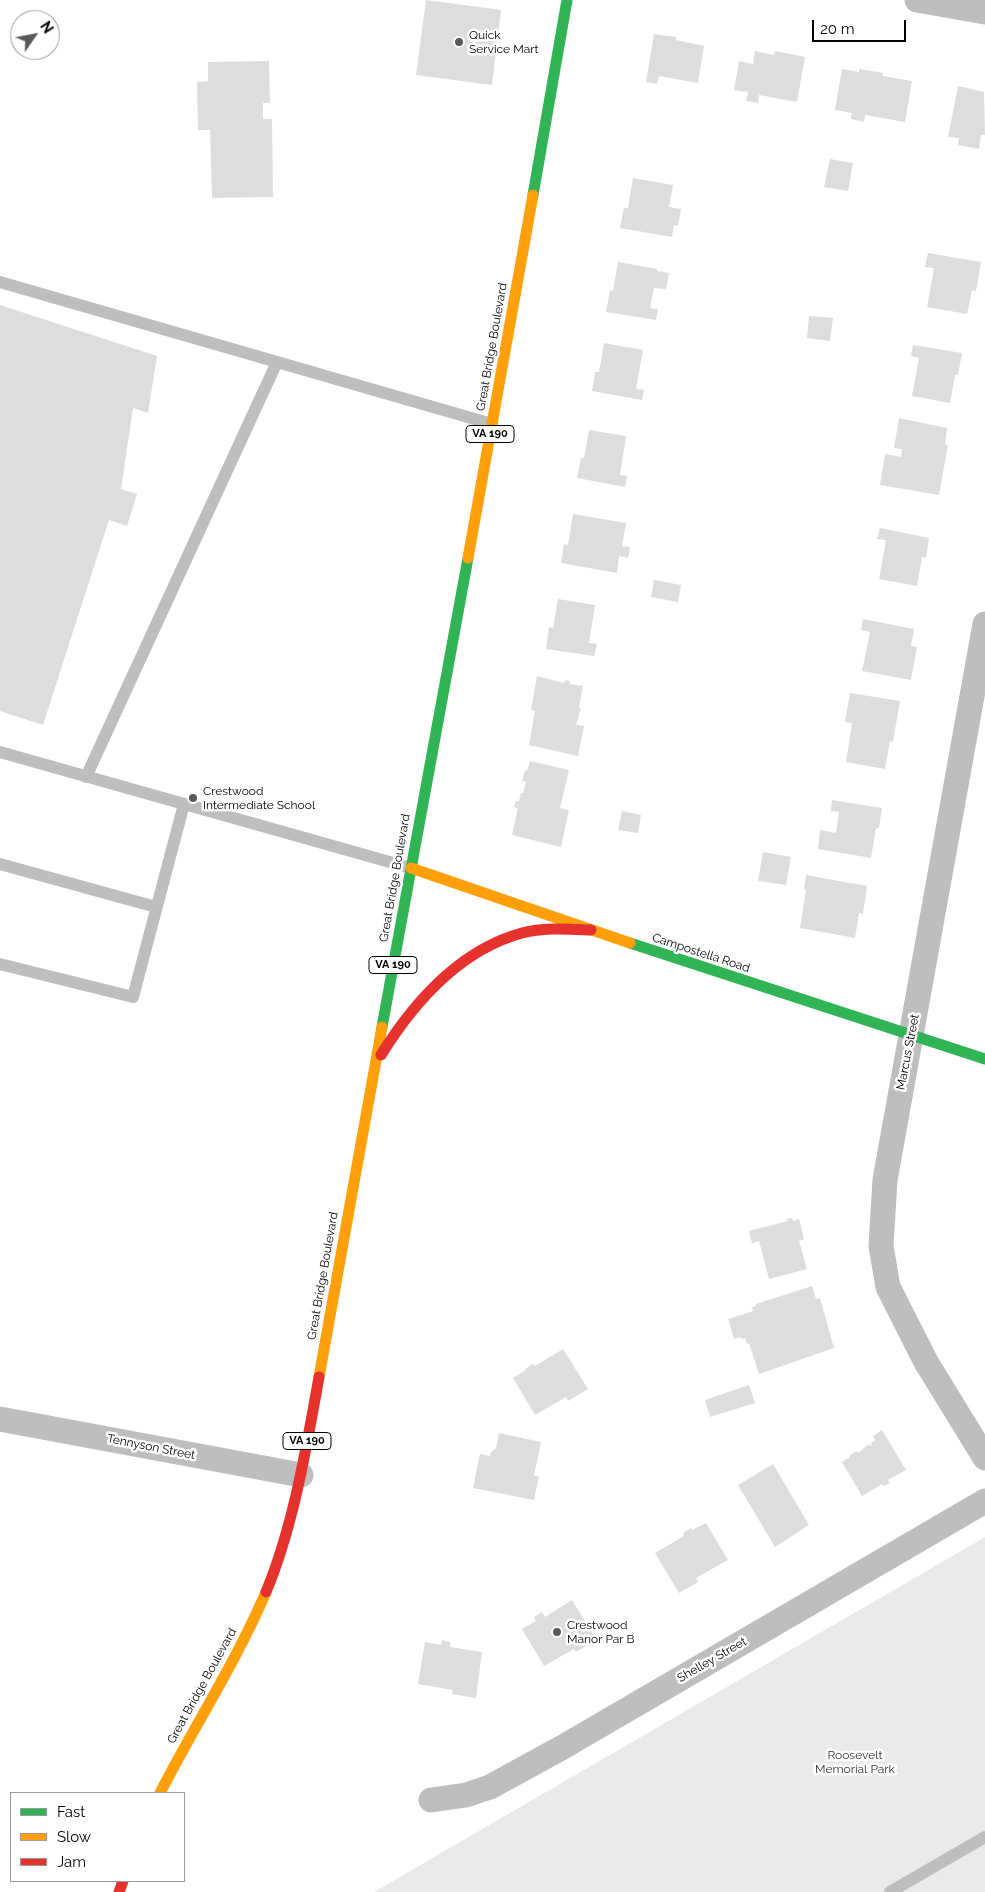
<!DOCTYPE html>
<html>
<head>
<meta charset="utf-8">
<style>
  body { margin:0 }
  #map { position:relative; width:985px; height:1892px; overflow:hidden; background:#fff; font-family:Raleway,sans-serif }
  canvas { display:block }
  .legend { position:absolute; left:10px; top:1792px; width:175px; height:90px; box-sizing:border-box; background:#fff; border:1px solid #999; margin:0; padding:6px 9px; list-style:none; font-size:15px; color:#000 }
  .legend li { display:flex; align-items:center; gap:10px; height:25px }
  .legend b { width:25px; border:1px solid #999 }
  .north { position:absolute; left:10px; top:10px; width:50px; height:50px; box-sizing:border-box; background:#fff; border:1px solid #999; border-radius:50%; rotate:57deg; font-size:14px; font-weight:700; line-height:20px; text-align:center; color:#000 }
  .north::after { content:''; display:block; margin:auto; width:18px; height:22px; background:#595959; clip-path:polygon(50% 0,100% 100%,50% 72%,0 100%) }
  .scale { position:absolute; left:812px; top:20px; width:94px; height:22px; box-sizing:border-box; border:2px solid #000; border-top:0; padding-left:6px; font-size:15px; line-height:18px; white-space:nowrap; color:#000; -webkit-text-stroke:4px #fff; paint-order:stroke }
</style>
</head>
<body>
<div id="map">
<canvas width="985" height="1892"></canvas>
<ul class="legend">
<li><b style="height:6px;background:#30b455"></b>Fast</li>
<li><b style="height:6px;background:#ff9f0a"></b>Slow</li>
<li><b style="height:6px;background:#e5322d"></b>Jam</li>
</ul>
<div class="north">N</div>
<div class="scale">20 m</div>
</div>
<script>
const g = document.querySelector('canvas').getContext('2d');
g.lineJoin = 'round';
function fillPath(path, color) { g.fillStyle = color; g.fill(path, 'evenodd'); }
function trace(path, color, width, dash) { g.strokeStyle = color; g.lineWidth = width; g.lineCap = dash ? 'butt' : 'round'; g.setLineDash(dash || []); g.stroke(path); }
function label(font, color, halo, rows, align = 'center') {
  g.font = font + ' Raleway,sans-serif'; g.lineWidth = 5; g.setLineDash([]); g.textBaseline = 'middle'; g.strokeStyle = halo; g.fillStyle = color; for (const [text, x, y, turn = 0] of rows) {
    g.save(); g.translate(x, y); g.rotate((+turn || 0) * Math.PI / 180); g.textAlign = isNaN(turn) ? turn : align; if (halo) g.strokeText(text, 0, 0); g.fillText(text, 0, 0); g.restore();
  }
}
const green = new Path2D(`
  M985,1537V1892H374Z`);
const building = new Path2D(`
  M426,0L501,10L492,85L416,75Z
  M654,34L676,37V40L704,46L698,83L659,76L657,84L646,82Z
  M755,51L774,55L775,51L805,57L797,102L759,95L758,103L746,101L748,92L734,90L739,61L753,64Z
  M269,61L270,103H263V119H272L273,197L212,198L210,130H198L197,82L208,81V62Z
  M842,69L859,72V69L883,73V76L912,81L905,122L865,115L864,122L851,119L852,113L835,110Z
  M958,86L984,92L985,135H981L979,149L958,145L959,138L948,137Z
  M830,159L853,163L848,191L824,187Z
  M633,178L673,185L669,207L681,209L678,226L674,225L672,237L620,228L624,208H628Z
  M928,253L981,262L976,291L972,290L967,314L927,307L934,268L925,267Z
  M618,262L657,269V271L669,273L666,289L654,288L650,308L658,309L656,320L606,312L610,290L613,291Z
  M0,305L157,356L148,413L133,408L121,489L137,494L127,526L109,520L43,725L0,711Z
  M809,316L833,318L830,341L807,338Z
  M604,343L643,350L636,389L644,390L642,400L592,391L595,372H599Z
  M913,345L962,353L958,375H955L950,403L912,396L919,358L911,356Z
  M899,418L947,428L945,445H948L939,495L880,485L885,454L901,457L902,449L894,448Z
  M589,430L626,436L620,475L627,476L625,487L577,478L581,458H584Z
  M573,514L626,523L622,546L630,547L628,558L619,556L617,573L561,563L564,544L568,545Z
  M880,528L929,538L926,558L922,557L917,586L879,579L886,540L877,539Z
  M654,580L681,585L678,602L651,597Z
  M558,599L595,605L589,643L597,644L594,656L546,649L549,627L553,628Z
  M863,619L914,629L911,646L917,647L911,680L862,671L870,632L861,630Z
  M537,676L564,683L565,680L570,681L569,684L583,686L579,708H581L576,725L584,726L578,756L529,745L535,711L531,710Z
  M850,693L900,701L893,742L890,741L885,769L846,762L852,723L845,722Z
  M530,761L569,770L560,808L569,810L561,847L512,835L518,808L514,807L516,801H519L521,793H523L526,782L522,781L525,770L527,771Z
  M832,800L882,808L879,828H876L871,858L818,849L820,830L836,833L839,812L831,811Z
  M622,811L641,815L638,833L618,830Z
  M763,852L791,857L786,885L758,881Z
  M806,875L867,886L863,914L859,913L855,938L800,928L806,890L804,889Z
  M792,1218L793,1221L799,1219L804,1239L799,1241L807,1269L769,1279L759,1241L752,1243L749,1231L788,1221L787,1219Z
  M812,1286L816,1299L820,1298L834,1348L759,1374L749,1343L747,1344L745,1338L741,1339V1337L734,1339L728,1319L753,1311L752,1307L756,1306V1304Z
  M563,1349L588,1389L568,1401L566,1397L535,1415L513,1378L526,1370L525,1369L533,1364L535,1366Z
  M749,1385L755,1403L710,1417L705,1400Z
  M882,1430L906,1470L888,1480L890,1483L884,1486L882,1484L862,1496L842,1462L850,1457L849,1456L857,1451L858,1453L869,1444L870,1446L872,1445L871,1443L875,1440L873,1436Z
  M499,1433L541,1442L534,1476H539L534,1500L473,1488L480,1454L490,1456L491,1452L496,1448Z
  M773,1464L809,1525L775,1547L738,1485Z
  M706,1523L728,1560L696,1578L698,1582L679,1593L655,1553L684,1536L683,1533L691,1528L692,1530Z
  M572,1600L597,1640L576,1652L574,1649L544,1666L522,1629L536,1621L534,1617L542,1612L545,1617Z
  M442,1640L450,1642V1647L482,1652L476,1698L452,1694L453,1690L418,1684L425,1642L441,1645Z`);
const lane = new Path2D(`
  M0,282L492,424
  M0,752L411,868
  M86,777L277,362
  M0,864L156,907
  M0,964L133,997L184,804
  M890,1892L985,1837`);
const street = new Path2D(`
  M917,0L985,12
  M985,624L885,1180L881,1246L888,1287L926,1362L985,1458
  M0,1419L301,1475
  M431,1800L466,1795L490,1787L563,1747L985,1501`);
const fast = new Path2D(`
  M533,195L567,0
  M630,943L985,1059
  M382,1027L468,558`);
const slow = new Path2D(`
  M468,558L533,195
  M411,868L630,943
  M319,1377L382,1027
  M160,1793C195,1725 236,1662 266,1592`);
const jam = new Path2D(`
  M381,1055C414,1002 460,950 522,933C545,927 568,929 591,930
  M266,1592C294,1524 306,1449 319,1377
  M119,1892L123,1881`);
const markers = [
  [459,42,5,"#595959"],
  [193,798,5,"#595959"],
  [557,1632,5,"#595959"]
];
const shields = [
  [490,434,48],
  [393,965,48],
  [307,1441,48]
];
const shieldNames = [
  ["VA 190",490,434],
  ["VA 190",393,965],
  ["VA 190",307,1441]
];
const poiNames = [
  ["Quick",469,35],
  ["Service Mart",469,49],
  ["Crestwood",203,791],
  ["Intermediate School",203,805],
  ["Crestwood",567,1625],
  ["Manor Par B",567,1639]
];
const streetNames = [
  ["Great Bridge Boulevard",492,347,-80],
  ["Great Bridge Boulevard",395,878,-80],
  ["Campostella Road",701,953,18],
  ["Marcus Street",908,1052,-79],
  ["Great Bridge Boulevard",323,1276,-80],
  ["Tennyson Street",151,1447,11],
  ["Shelley Street",712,1660,-30],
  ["Great Bridge Boulevard",202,1686,-61]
];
const parkNames = [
  ["Roosevelt",855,1755],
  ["Memorial Park",855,1769]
];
fillPath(green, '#eaeaea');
fillPath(building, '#ddd');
trace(lane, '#bebebe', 12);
trace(street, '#bebebe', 25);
trace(fast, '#30b455', 11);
trace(slow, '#ff9f0a', 11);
trace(jam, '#e5322d', 11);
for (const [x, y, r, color] of markers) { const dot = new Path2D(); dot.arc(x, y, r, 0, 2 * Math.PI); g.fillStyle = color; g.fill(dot); trace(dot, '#fff', 2); }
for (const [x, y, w] of shields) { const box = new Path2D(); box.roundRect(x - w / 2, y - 8.5, w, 17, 4); g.fillStyle = '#fff'; g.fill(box); trace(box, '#000', 1); }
label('bold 11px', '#000', null, shieldNames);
label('12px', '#000', '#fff', poiNames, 'left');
label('12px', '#000', '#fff', streetNames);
label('12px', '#303030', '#fff', parkNames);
</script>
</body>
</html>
